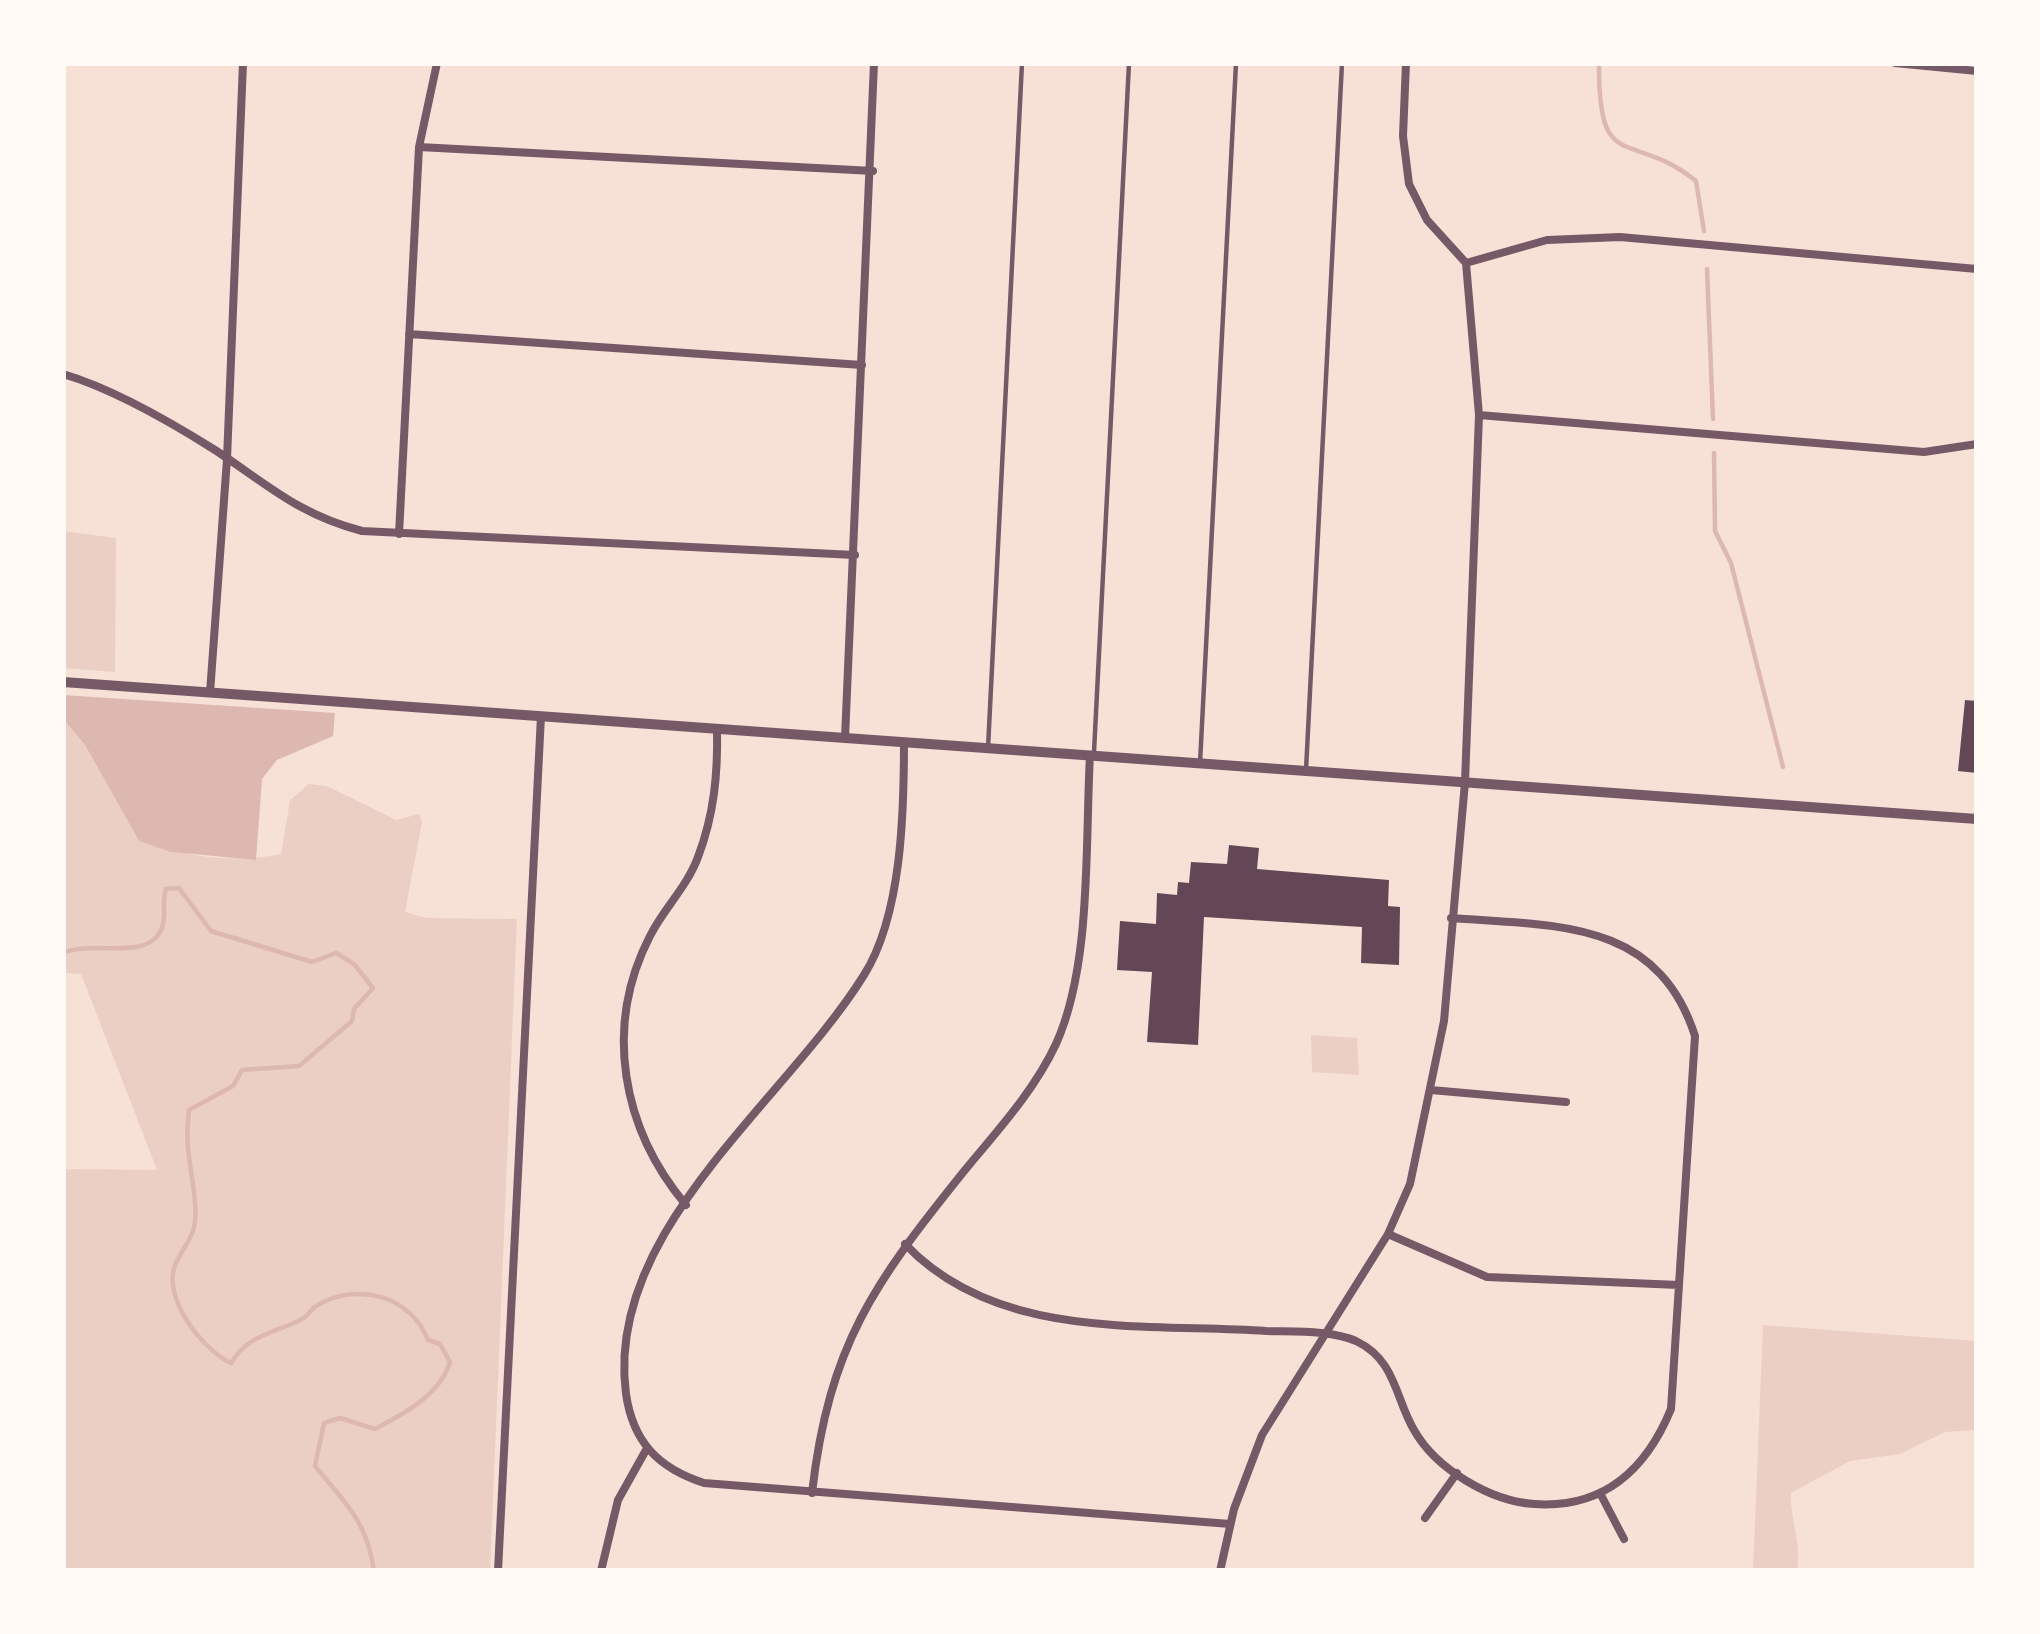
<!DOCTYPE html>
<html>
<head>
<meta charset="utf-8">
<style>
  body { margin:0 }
  #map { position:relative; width:2040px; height:1634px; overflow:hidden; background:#f7e1d7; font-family:"Space Grotesk",sans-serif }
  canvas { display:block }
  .frame { position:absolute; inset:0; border:66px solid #fffaf5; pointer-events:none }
</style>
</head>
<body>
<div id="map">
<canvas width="2040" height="1634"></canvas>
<div class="frame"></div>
</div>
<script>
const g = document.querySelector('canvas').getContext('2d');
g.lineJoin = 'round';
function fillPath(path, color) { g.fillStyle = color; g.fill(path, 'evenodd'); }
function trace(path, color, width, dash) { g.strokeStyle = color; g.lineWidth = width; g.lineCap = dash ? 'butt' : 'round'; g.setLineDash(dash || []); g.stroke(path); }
const green = new Path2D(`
  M63,531L116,538L115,672L63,668Z
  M63,719L85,745L139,841C183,856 235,864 281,854L290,800L309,784L327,786L396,820L419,814L422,822L405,912L426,918L517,919L490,1571H63V1169L157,1170L81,974L63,973Z
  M1311,1035L1357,1038L1359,1075L1312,1072Z
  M1763,1325L1977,1341V1430L1945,1432L1900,1454L1850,1461L1791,1493C1790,1520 1802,1544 1797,1571H1753Z`);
const water = new Path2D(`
  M63,695L335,713L333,736L277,760L262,779L256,860L171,852L139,841L85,745L63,719Z`);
const stream = new Path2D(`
  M1599,63C1598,177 1630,128 1696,181L1704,231
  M1707,269L1713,419
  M1714,453L1715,531L1731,563L1783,767
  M63,953C94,939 148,963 162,928C167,913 161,903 166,889L179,888L211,931L312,962L336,953L354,964L373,988L354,1009L352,1021L299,1066L242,1070L233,1086L189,1110C184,1148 192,1167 195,1203C198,1235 187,1240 176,1263C160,1297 204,1351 231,1363C248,1334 276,1333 302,1319C308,1316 311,1309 316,1306C357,1281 411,1296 428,1340L440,1344L450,1362C440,1395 405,1413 375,1429L340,1418L324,1423L315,1466C344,1502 367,1520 374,1571`);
const building = new Path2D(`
  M1965,700L1977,701V773L1958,771Z
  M1229,845L1259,848L1257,869L1389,880L1388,906L1400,907L1399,965L1361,963L1362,927L1204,917L1198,1045L1147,1042L1152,972L1117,970L1120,921L1156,924L1157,893L1177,895L1178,882L1189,883L1191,862L1227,864Z`);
const service = new Path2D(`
  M988,748L1022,63
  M1094,752L1129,63
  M1200,763L1236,63
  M1306,770L1342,63`);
const minor = new Path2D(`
  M1895,63L1977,71
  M419,147L873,171
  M1466,263L1547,240L1620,237L1977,269
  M409,334L862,365
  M63,374C114,389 169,421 215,450C267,484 299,515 362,531L855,555
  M1479,415L1924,452L1977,444
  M399,534L419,147L437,63
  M210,693L227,459L243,63
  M845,738L874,63
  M904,742C904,811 902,915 864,975C785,1102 604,1231 626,1394C633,1442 658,1468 704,1483L1230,1524
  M1431,1090L1566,1102
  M686,1205C622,1129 603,1027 650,936C664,908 687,887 698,857C714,815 718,774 717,729
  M1388,1234L1487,1277L1679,1285
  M905,1244C997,1341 1143,1323 1266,1331C1293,1332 1331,1330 1356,1341C1396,1360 1395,1398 1414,1430C1436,1469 1490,1501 1534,1504C1603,1509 1646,1470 1671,1409L1695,1036C1657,918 1553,926 1451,918
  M812,1493C829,1345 874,1283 965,1170C998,1130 1034,1091 1056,1044C1092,964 1085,844 1090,755
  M1601,1495L1624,1539
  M1425,1518L1457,1473
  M498,1571L541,716
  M601,1571L618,1500L646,1450
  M1220,1571L1234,1509L1262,1435L1388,1234L1410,1184L1444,1021L1465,782L1479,415L1466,263L1427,220L1409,184L1403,136L1406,63`);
const tertiary = new Path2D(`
  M63,682L1977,819`);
fillPath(green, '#ebcfc5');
fillPath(water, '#dcb8b0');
trace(stream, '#dcb8b0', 4.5);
fillPath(building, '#644757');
trace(service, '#755966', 4.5);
trace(minor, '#755966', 8);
trace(tertiary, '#755966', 10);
</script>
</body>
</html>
